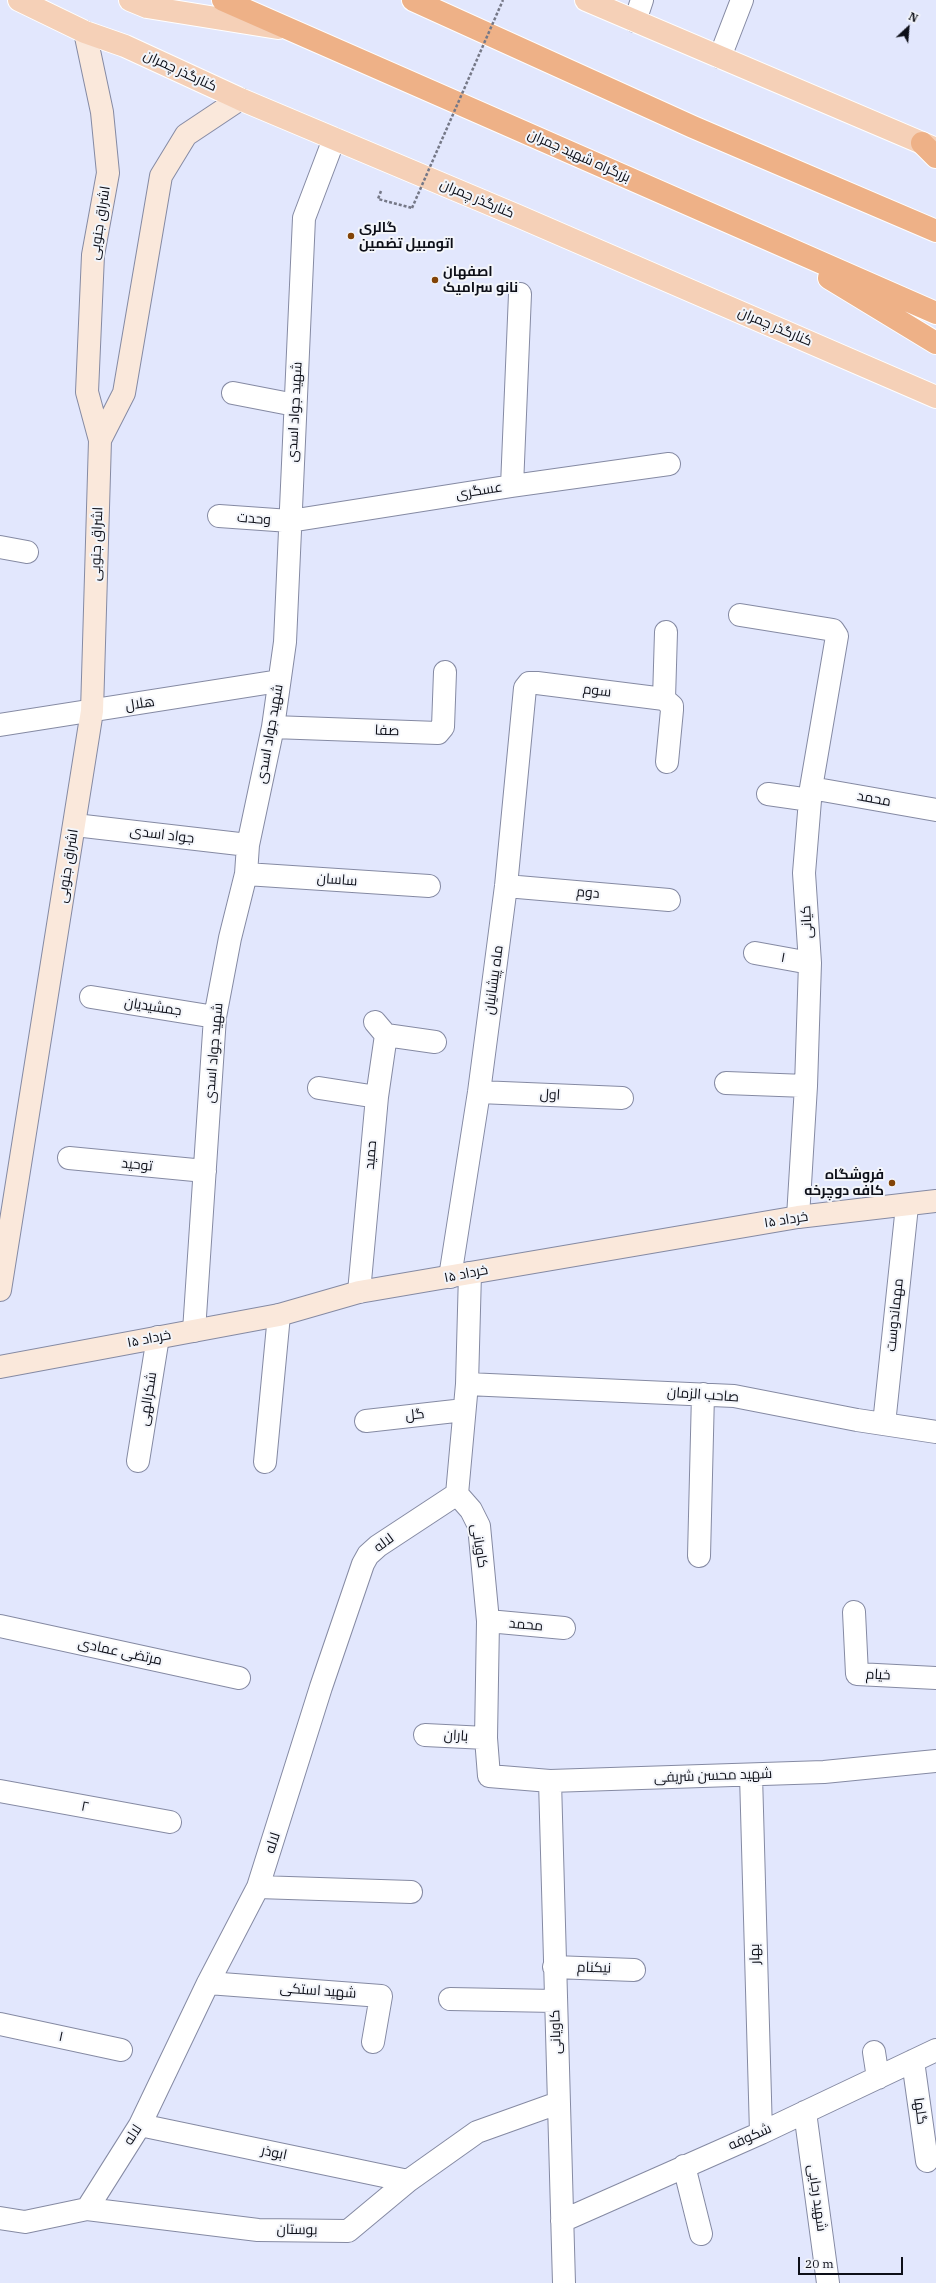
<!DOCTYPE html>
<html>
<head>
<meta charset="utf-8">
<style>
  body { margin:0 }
  #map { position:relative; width:936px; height:2283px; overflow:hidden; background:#e2e7fd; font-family:"IBM Plex Serif",serif }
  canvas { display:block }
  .north { position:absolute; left:888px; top:8px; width:40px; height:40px; -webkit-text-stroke:3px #f3f5fa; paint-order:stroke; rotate:26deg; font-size:11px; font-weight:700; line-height:16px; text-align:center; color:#0d0f18 }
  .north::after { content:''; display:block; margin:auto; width:14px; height:18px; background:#0d0f18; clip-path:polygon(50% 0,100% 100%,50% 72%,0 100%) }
  .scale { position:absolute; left:798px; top:2257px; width:105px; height:18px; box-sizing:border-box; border:2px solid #0d0f18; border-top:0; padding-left:5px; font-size:12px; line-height:14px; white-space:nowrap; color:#0d0f18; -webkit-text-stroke:3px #f3f5fa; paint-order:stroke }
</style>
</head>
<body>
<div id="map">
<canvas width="936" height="2283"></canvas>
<div class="north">N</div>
<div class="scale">20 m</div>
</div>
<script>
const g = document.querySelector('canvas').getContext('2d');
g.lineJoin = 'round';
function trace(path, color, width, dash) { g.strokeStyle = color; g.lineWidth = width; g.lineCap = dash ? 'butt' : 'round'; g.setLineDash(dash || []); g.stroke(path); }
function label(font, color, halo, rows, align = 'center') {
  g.font = font + ' "IBM Plex Serif",Cairo,serif'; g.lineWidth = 4; g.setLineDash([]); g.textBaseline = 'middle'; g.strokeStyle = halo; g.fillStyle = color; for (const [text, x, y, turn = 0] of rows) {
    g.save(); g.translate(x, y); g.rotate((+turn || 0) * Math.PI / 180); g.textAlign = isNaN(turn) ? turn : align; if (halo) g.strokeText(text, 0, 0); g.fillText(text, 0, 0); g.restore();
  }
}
const path = new Path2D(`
  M381,191L378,199L412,208`);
const street = new Path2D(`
  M635,21L642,0
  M720,57L742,0
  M233,393L295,405
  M512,486L520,294
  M219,516L290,521L512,486L669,464
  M0,547L27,552
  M740,615L827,629L833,630L837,636L811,788L804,873L810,963L806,1086L798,1217
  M666,632L664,699L672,706V710L667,762
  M0,725L279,681
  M273,727L438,733L443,727L445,672
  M811,788L936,810
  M768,794L810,800
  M75,825L248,845
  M246,874L429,886
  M506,886L669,900
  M755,953L810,963
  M91,997L215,1017
  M386,1035L435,1042
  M726,1083L806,1086
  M319,1088L377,1097
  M479,1092L622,1098
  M69,1158L205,1171
  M470,1273L467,1384L457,1494L471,1510L479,1526L488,1621L486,1738L489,1776L550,1781L824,1772L936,1761
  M450,1277L479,1092L506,886L525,688L529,683H537L664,699
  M359,1292L377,1097L386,1035L375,1022
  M194,1331L215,1017L230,938L246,874L248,845L273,727L285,642L304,218L334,139
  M467,1384L734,1396L857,1420L936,1432
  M366,1421L464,1410
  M884,1424L907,1206
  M138,1461L158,1337
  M265,1462L279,1315
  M699,1556L703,1394
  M854,1612L857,1674L936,1678
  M488,1621L564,1628
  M0,1626L239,1678
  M425,1735L486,1738
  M751,1775L761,2133
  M550,1781L564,2283
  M0,1791L170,1822
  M258,1887L411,1892
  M554,1967L634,1970
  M208,1983L381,1996L373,2042
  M450,1999L555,2001
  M0,2024L121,2050
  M874,2052L878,2078
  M913,2061L927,2161
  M805,2112L828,2283
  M140,2125L408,2181
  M684,2166L701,2234
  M87,2209L140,2125L208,1983L258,1887L321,1687L363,1564L368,1555L378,1546L457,1494
  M0,2218L25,2222L87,2209L258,2230L348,2231L408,2181L477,2132L558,2103
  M562,2221L761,2133L936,2050`);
const secondary = new Path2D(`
  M100,440L124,393L161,176L186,135L240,99
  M0,1290L92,711L100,440L87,392L93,255L108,173L102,112L85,32
  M0,1367L279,1315L359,1292L470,1273L798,1217L936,1201`);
const primary = new Path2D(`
  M19,0L85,32L125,46L240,99L518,216L936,397
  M130,0L147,7L278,28
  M586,0L936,149`);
const highway = new Path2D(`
  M223,0L936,313
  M413,0L693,127L936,231
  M922,143L936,157
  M829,278L936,343`);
const pathBridge = new Path2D(`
  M412,208L503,0`);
const markers = [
  [351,236,4,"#824307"],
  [435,280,4,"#824307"],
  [892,1183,4,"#824307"]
];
const streetNames = [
  ["کنارگذر چمران",180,71,25],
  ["بزرگراه شهید چمران",579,156,24],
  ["کنارگذر چمران",477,199,23],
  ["اشراق جنوبی",100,223,-81],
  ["کنارگذر چمران",775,327,23],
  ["شهید جواد اسدی",295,412,-87],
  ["عسگری",479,491,-9],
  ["وحدت",254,519,4],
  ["اشراق جنوبی",97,544,-88],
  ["سوم",597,691,7],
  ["هلال",140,704,-9],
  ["صفا",387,731,2],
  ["شهید جواد اسدی",270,734,-80],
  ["محمد",874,799,10],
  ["جواد اسدی",162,835,7],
  ["اشراق جنوبی",68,866,-81],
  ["ساسان",337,880,4],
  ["دوم",588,893,5],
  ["کیانی",807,922,-93],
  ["۱",783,958,10],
  ["ماه پیشانیان",494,980,-82],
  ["جمشیدیان",153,1007,9],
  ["شهید جواد اسدی",214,1053,-85],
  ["اول",550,1095,3],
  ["حمید",371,1155,-85],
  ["توحید",137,1165,6],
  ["۱۵ خرداد",786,1220,-9],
  ["۱۵ خرداد",466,1274,-11],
  ["مهماندوست",895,1315,-84],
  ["۱۵ خرداد",149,1339,-11],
  ["صاحب الزمان",703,1395,4],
  ["شکرالهی",148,1399,-81],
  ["گل",415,1415,-6],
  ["لاله",384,1543,-36],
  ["کاویانی",479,1546,81],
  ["محمد",526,1625,5],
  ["مرتضی عمادی",120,1652,12],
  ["خیام",878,1675,3],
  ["باران",456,1736,3],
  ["شهید محسن شریفی",713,1776,-2],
  ["۲",85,1807,11],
  ["لاله",273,1843,-72],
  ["بهار",755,1954,-91],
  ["نیکنام",594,1968,2],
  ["شهید استکی",318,1991,4],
  ["کاویانی",556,2032,-92],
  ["۱",61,2037,12],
  ["گلها",920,2111,82],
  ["لاله",133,2135,-57],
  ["شکوفه",750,2137,-24],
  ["ابوذر",274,2153,12],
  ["شهید رجایی",817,2198,82],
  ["بوستان",297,2230,1]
];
const poiNames = [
  ["گالری",359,228],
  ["اتومبیل تضمین",359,244],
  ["اصفهان",443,272],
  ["نانو سرامیک",443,288],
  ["فروشگاه",884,1175,"right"],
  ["کافه دوچرخه",884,1191,"right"]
];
trace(street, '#858aa3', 24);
trace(secondary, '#858aa3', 24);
trace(primary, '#fff', 24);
trace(highway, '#fff', 24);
trace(path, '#757887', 2.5, [3, 2]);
trace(street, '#fff', 22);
trace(secondary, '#fae8db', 22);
trace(primary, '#f5d0b7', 22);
trace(highway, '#eeb187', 22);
trace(pathBridge, '#757887', 2.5, [3, 2]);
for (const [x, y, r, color] of markers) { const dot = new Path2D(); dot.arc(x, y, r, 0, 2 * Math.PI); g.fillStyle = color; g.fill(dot); trace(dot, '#f3f5fa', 1.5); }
label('14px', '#0d0f18', '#f3f5fa', streetNames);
label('bold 14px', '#0d0f18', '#f3f5fa', poiNames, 'left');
</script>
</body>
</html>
